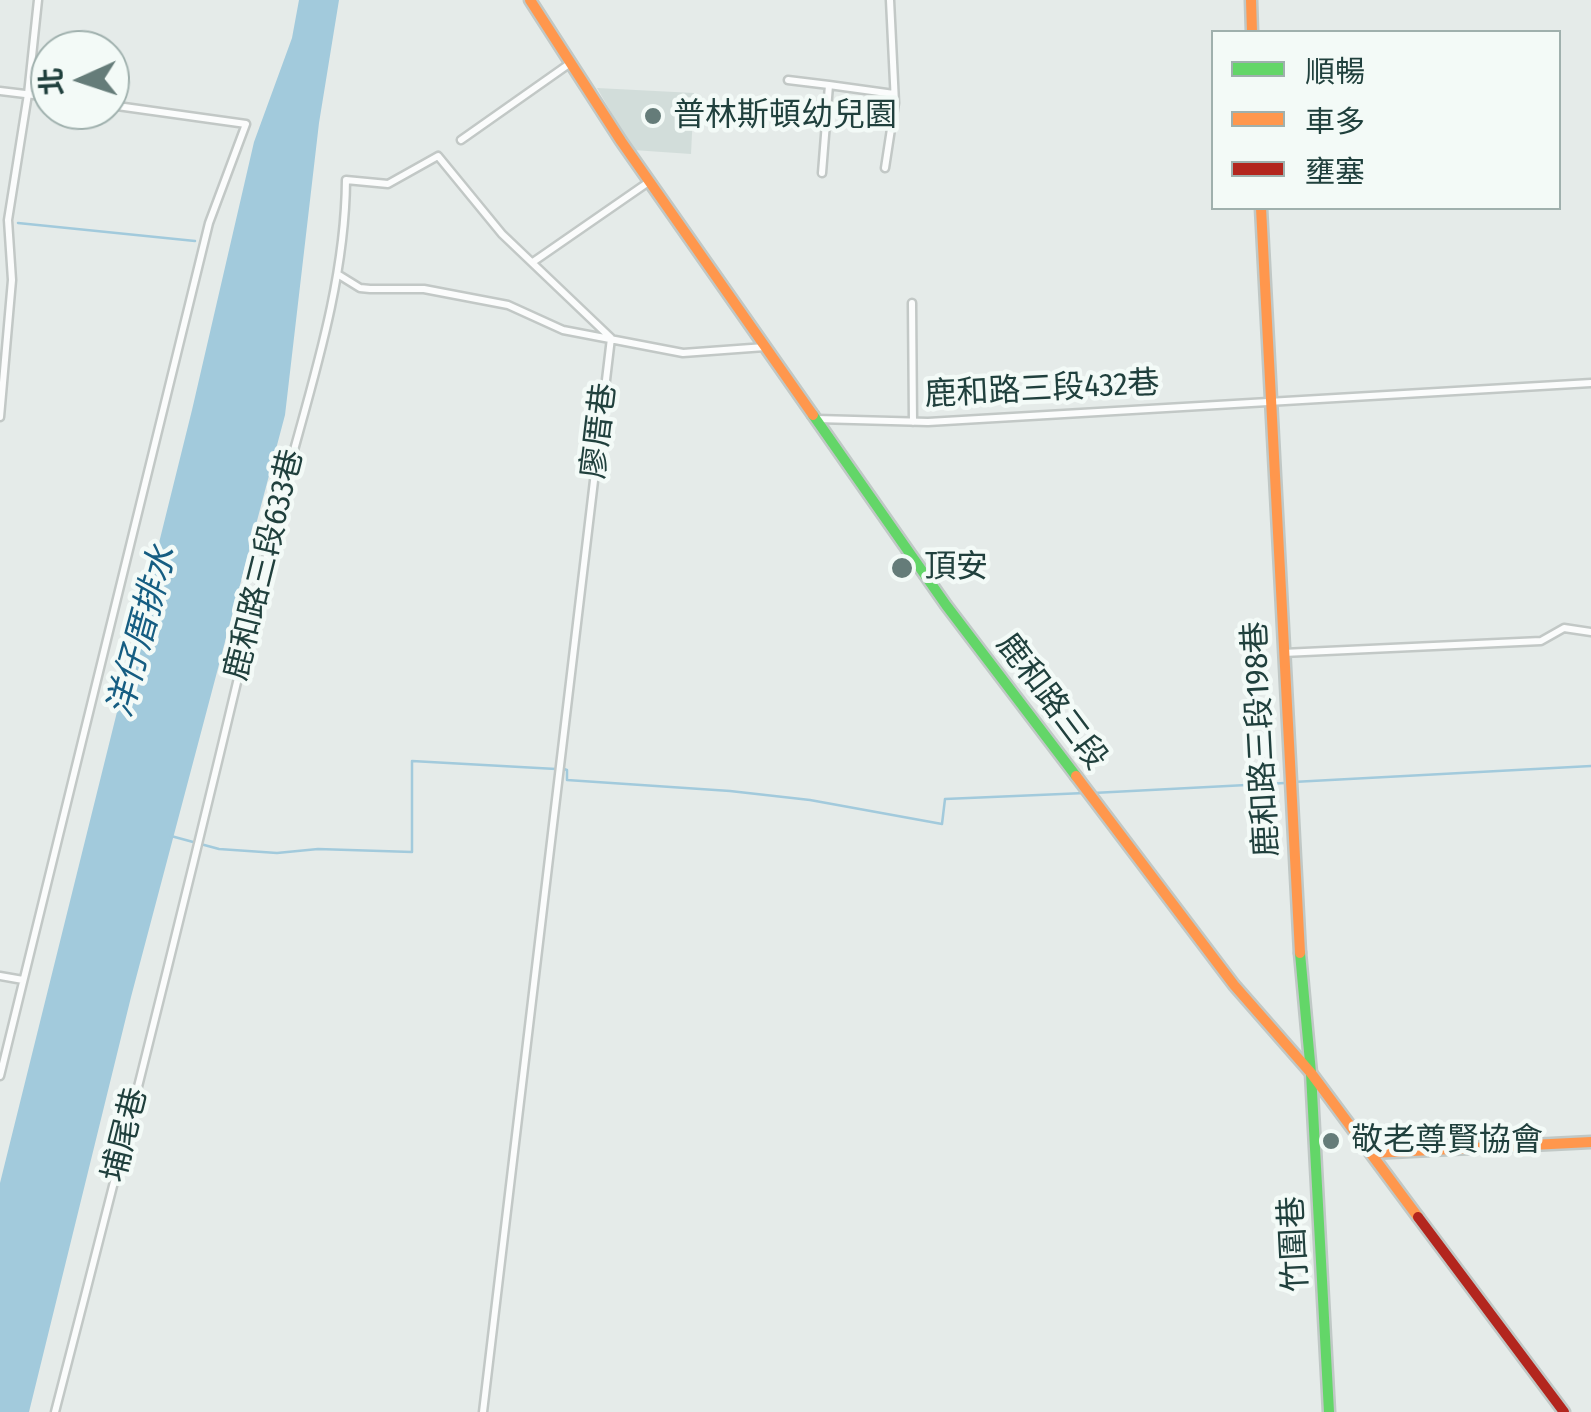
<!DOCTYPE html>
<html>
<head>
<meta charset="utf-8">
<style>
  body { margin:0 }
  #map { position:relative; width:1591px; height:1412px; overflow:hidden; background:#e5ebe9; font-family:"Fira Sans Condensed","Noto Sans TC",sans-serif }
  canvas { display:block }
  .legend { position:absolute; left:1211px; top:30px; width:350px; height:180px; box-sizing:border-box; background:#f3faf7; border:2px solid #9fb0ad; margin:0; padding:12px 18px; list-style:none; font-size:30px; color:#20403d }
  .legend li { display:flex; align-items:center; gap:20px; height:50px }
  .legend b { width:50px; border:2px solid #9fb0ad }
  .north { position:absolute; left:30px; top:30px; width:100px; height:100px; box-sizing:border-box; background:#f3faf7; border:2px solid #9fb0ad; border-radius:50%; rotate:267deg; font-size:28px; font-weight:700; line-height:40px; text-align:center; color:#20403d }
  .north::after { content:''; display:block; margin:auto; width:35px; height:45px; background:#657c79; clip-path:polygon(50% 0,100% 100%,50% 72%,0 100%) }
</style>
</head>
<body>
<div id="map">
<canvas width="1591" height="1412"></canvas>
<ul class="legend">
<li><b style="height:12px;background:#63d668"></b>順暢</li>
<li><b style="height:12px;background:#ff974d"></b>車多</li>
<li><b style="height:12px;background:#b3261e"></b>壅塞</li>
</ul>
<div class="north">北</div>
</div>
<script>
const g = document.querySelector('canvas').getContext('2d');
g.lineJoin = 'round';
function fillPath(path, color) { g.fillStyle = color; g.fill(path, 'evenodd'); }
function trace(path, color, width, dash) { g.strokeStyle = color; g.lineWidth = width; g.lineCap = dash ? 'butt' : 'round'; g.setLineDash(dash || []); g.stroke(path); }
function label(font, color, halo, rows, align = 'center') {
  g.font = font + ' "Fira Sans Condensed","Noto Sans TC",sans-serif'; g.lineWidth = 9; g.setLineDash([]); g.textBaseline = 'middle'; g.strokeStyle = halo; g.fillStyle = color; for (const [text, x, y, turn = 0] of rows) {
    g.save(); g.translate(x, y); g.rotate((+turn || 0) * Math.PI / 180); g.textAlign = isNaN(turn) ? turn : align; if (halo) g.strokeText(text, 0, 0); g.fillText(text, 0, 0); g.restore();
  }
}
const built = new Path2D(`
  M597,88L694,93L691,154L633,150Z`);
const water = new Path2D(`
  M299,0H339L319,123L285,415L131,997L29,1412H0V1183L192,410L254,142L292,38Z`);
const stream = new Path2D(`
  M18,223L195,241
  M564,769L567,770V780L730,791L810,800L942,824L945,799L1085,793
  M1293,782L1591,766
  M1093,793L1285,783
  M171,836L219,849L277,853L318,849L412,852V761L556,769`);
const street = new Path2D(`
  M788,80L829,85
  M0,91L50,97
  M461,140L569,64
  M885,168L895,103L890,0
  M822,173L829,85L894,94
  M533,262L650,181
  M339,275L360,288L370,289H424L508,305L563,330L683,353L765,347
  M912,303L913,422
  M0,417L12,280L8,220L28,94L38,0
  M817,419L928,422L1591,383
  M1283,653L1541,641L1564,628L1591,632
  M0,976L23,980
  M0,1076L209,223L246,124L110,105
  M55,1412C130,1123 202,833 270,543C297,423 345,304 346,180L388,184L438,156L502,234L611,338L483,1412`);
const fast = new Path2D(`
  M813,415L946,605L1076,776
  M1300,953L1311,1073L1329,1412`);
const slow = new Path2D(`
  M530,0L621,141L813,415
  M1251,0L1252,32
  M1261,208L1300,953
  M1076,776L1234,985L1311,1073L1418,1217
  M1372,1153L1591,1142`);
const jam = new Path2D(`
  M1418,1217L1564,1412`);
const markers = [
  [653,116,10,"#657c79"],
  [902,568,12,"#657c79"],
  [1331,1141,10,"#657c79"]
];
const poiNames = [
  ["普林斯頓幼兒園",673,116],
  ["頂安",924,568],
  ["敬老尊賢協會",1351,1141]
];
const streetNames = [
  ["鹿和路三段432巷",1042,390,-3],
  ["廖厝巷",600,431,-83],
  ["鹿和路三段633巷",265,565,-76],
  ["鹿和路三段",1051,702,53],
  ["鹿和路三段198巷",1262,739,-93],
  ["埔尾巷",126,1135,-76],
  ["竹圍巷",1295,1244,-93]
];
const waterNames = [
  ["洋仔厝排水",143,632,-75]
];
fillPath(built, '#d2ddda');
fillPath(water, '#a2cadc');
trace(stream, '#a2cadc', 2.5);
trace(street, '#c2c8c6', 11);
trace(fast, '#c0c8c6', 15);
trace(slow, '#c0c8c6', 15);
trace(jam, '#c0c8c6', 15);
trace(street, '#fbfcfc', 6);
trace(fast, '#63d668', 10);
trace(slow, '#ff974d', 10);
trace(jam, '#b3261e', 10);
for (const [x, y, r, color] of markers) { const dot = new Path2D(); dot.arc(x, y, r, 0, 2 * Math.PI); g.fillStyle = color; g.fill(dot); trace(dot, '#f3faf7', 4); }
label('32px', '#20403d', '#f3faf7', poiNames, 'left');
label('32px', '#20403d', '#f3faf7', streetNames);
label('italic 35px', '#155d82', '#f3faf7', waterNames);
</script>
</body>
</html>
